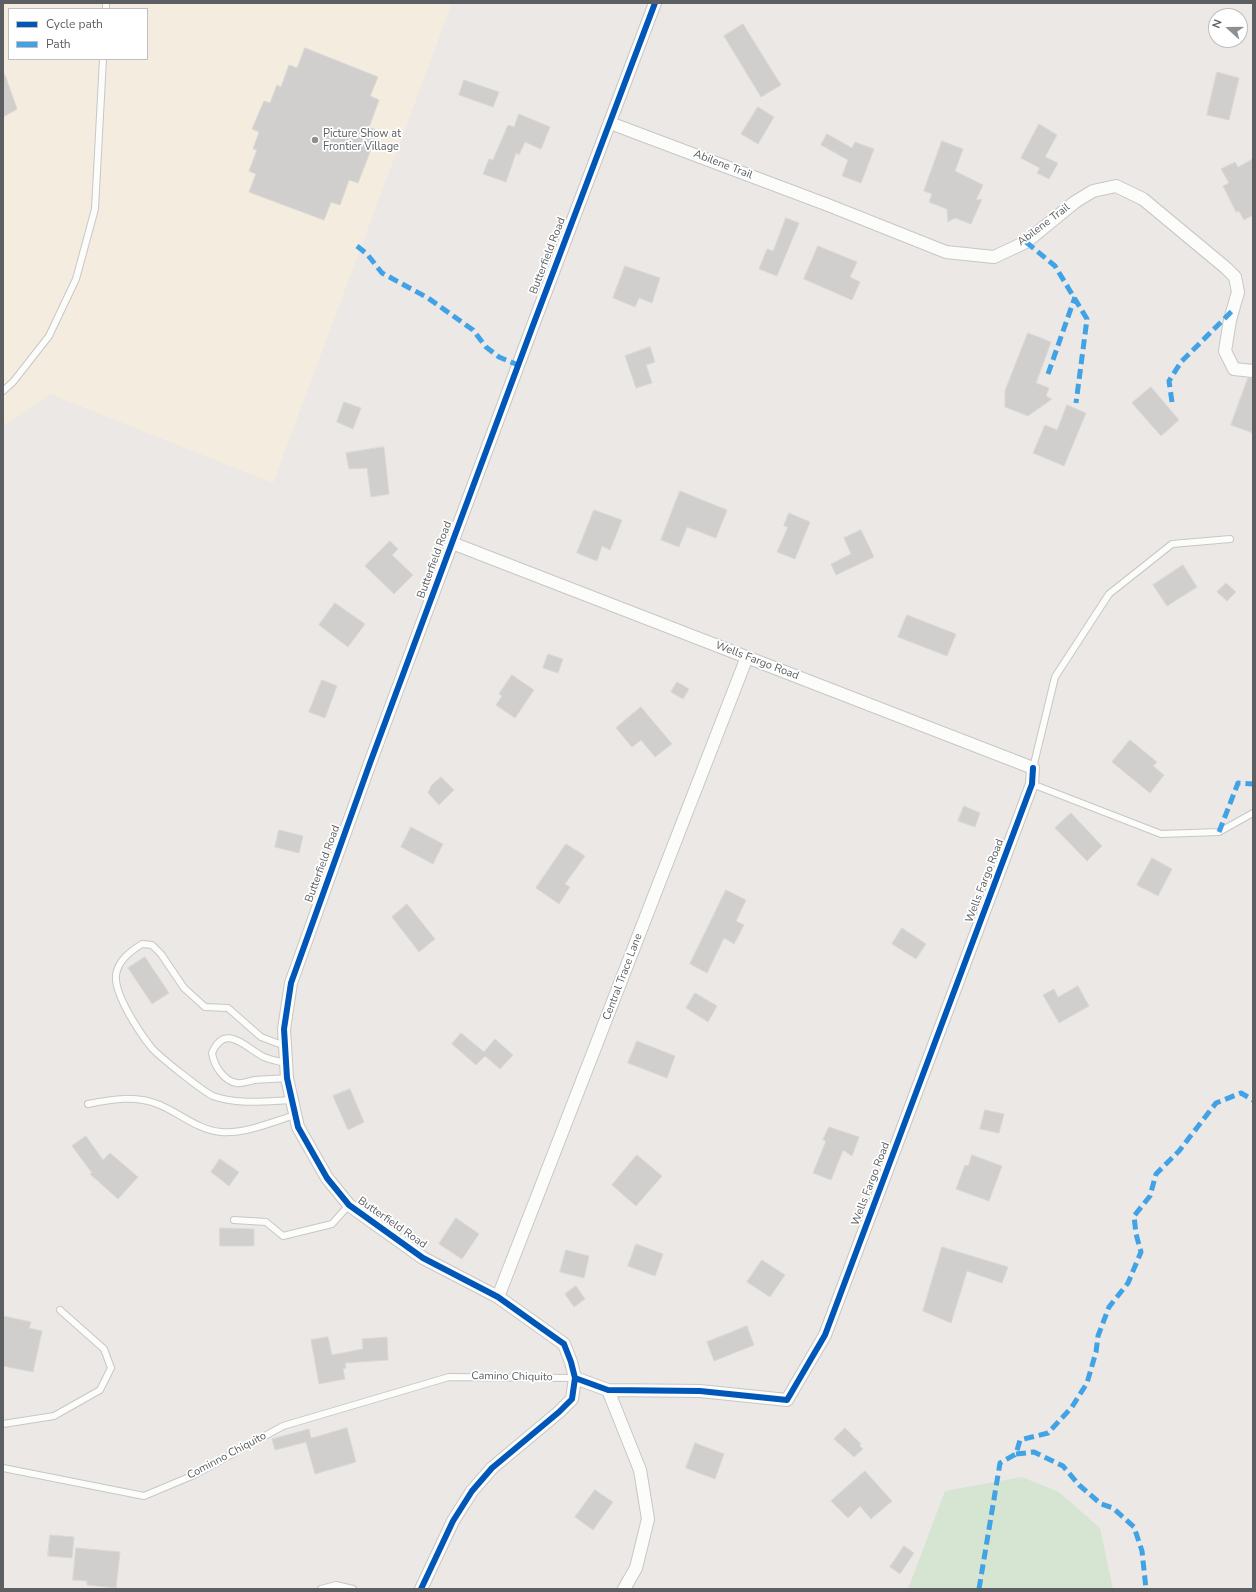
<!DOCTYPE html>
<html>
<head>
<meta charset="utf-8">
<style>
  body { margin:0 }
  #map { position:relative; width:1256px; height:1592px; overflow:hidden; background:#ebe8e5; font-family:"Nunito Sans",sans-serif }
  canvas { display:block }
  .frame { position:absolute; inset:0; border:4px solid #5b5f62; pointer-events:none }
  .legend { position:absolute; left:8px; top:8px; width:140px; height:52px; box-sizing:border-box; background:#fff; border:1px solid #bdbfc0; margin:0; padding:5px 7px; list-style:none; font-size:12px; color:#5b5f62 }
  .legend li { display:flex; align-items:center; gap:8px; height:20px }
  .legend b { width:20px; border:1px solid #bdbfc0 }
  .north { position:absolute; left:1208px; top:8px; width:40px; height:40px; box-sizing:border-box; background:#fff; border:1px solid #bdbfc0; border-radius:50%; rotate:291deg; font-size:11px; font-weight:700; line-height:16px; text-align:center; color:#5b5f62 }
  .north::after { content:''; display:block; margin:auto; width:14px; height:18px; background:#8d8f90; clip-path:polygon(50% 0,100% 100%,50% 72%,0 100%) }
</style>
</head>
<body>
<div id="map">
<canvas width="1256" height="1592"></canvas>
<div class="frame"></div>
<ul class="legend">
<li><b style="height:5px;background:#0057b8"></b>Cycle path</li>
<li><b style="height:5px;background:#42a2e6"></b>Path</li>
</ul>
<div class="north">N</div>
</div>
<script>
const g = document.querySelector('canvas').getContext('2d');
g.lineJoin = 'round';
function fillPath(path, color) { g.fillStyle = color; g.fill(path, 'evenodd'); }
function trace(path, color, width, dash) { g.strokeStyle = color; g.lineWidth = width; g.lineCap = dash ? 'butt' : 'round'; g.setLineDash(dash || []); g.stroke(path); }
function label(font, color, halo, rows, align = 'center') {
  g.font = font + ' "Nunito Sans",sans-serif'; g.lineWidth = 3.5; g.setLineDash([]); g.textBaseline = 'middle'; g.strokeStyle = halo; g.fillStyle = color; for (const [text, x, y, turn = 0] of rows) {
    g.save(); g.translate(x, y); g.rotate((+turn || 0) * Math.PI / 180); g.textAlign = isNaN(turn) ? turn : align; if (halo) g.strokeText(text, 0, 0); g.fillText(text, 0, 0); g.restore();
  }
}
const commercial = new Path2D(`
  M3,3H452L273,483L50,394L3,427ZM9,9H147V59H9Z`);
const green = new Path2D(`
  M1022,1477L1059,1492L1100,1528L1113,1589H908L945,1491Z`);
const building = new Path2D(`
  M743,24L781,85L761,97L724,36Z
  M305,48L378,77L370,96L379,100L369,127L378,131L358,183L349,180L340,205L331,202L324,220L249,192L256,174L249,171L257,150L253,149L259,132L252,129L264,101L270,103L277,85L281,87L289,65L297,68Z
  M1217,72L1239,78L1229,120L1207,115Z
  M3,75H5L17,109L3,117Z
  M464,80L499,92L493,107L459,95Z
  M758,107L774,117L758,144L741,134Z
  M519,114L550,127L541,149L525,142L519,155L516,153L506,182L483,174L489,159L493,160L508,125L514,127Z
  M1039,124L1057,135L1045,157L1058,163L1049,179L1037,173L1040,168L1021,158Z
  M827,134L852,148L855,142L874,149L861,183L842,176L848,160L821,145Z
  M942,141L963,149L955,171L983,185L976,200L982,199L971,224L955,218L948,222L947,209L929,202L932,194L924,191Z
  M1253,159V215L1244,220L1239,211L1236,212L1223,186L1229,183L1221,169L1235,162L1238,167Z
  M786,218L799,223L777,276L759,269L767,249L773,251Z
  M818,246L857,262L850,277L860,282L852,300L804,279Z
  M625,266L660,278L652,303L639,298L635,307L613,298Z
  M1028,333L1051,342L1036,383L1049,388L1046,396L1052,399L1028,416L1005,407V391Z
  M650,347L655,362L646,365L652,383L636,388L625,356Z
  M1248,378H1253V433L1231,425Z
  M1151,387L1179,420L1161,436L1132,403Z
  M344,402L361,408L353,429L337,422Z
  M1067,405L1086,413L1064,466L1033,453L1045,425L1057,430Z
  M384,447L389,494L371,497L367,468L349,469L346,453Z
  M680,491L727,510L716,538L687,527L679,547L661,540Z
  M594,510L622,520L610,550L602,546L597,561L577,553Z
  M789,513L810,522L795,559L777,552L788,527L784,526Z
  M861,530L874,557L836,575L831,564L851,554L844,538Z
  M390,541L398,549L392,555L413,575L394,594L365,566Z
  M1183,565L1197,587L1167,606L1153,585Z
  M1226,583L1236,592L1227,601L1217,592Z
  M335,603L365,624L348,647L319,625Z
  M907,615L956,634L947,656L898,637Z
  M548,654L563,659L558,673L543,668Z
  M512,675L534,690L515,718L496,705L502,696L499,694Z
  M322,680L337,686L325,718L309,712Z
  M677,682L689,689L683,699L671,692Z
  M641,707L672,744L655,757L641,740L632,747L616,728Z
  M1130,740L1157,762L1153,766L1164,775L1150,793L1112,762Z
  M441,777L454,790L439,805L428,793L431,786Z
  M964,806L980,813L975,827L958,821Z
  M1071,813L1102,846L1087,861L1055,828Z
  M411,827L443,844L433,864L401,847Z
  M279,830L303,836L299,853L275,847Z
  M566,844L585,856L565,884L570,887L559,904L536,888Z
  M1152,858L1172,869L1158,896L1137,885Z
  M726,890L746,900L736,921L744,925L734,944L724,938L707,973L690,964Z
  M407,904L435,939L419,952L392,917Z
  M902,928L926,944L916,959L892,944Z
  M145,957L169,993L152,1004L128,968Z
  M1078,986L1089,1006L1059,1023L1043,995L1054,989L1058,997Z
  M695,993L717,1006L708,1022L686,1008Z
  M461,1033L484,1052L495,1039L513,1055L500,1069L485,1056L476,1065L452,1044Z
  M637,1041L675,1056L667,1078L628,1063Z
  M350,1089L364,1122L348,1130L333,1096Z
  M985,1110L1004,1114L999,1133L980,1129Z
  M829,1127L859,1137L852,1156L843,1150L831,1180L813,1173L826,1141L823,1140Z
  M86,1136L103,1160L110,1153L138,1177L118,1199L90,1174L92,1173L72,1146Z
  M637,1155L662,1176L636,1206L612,1185Z
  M972,1155L1002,1166L989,1201L956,1189L965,1165L968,1166Z
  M220,1159L239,1172L229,1186L211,1172Z
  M456,1218L479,1234L462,1259L439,1244Z
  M220,1228L254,1229V1246H220Z
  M636,1244L663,1254L655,1276L628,1266Z
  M942,1247L1008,1267L1002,1283L967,1271L951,1323L923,1311Z
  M566,1250L589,1256L584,1278L560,1272Z
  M762,1260L785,1275L770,1297L747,1282Z
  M576,1286L585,1299L574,1307L565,1294Z
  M3,1316L31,1322L29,1328L42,1331L33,1372L3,1366Z
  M747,1326L754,1345L714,1361L707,1342Z
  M328,1337L332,1355L363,1349L362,1339L387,1337L388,1360L345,1363L346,1368L343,1369L345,1379L319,1384L311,1340Z
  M347,1428L356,1462L315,1474L306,1442L275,1450L272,1439L309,1429L311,1438Z
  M845,1428L861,1444L859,1445L863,1449L854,1457L834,1439Z
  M695,1443L724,1454L715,1479L686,1468Z
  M865,1471L892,1501L871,1519L860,1506L848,1518L831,1501Z
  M595,1490L613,1502L593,1530L575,1517Z
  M50,1535L74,1537L72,1558L48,1556Z
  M904,1546L914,1553L900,1574L890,1567Z
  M76,1548L120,1552L116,1588L87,1585V1581L73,1580Z`);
const service = new Path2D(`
  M106,9V3
  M3,391L13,382L49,336L76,279L95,209L103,59
  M1033,768L1055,677L1109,594L1172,544L1230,539
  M1032,784L1161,834L1219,832L1253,813
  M285,1046L261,1037L228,1008L205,1007L184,988L161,954L152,945L142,944C131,951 118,960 116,975C114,994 139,1032 151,1047C158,1056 204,1092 213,1096C237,1105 268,1101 292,1100
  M285,1063C278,1061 271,1060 264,1057C246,1048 225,1022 212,1053C214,1065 223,1081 237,1083C243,1084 249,1081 255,1080C266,1079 277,1079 287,1078
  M88,1104C113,1099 136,1095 160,1105C181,1114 198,1130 221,1132C245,1134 272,1122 295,1115
  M234,1220L266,1222L283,1236L332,1224L349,1205
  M3,1424L54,1416L100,1390L111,1368L104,1349L60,1310
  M3,1468L144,1496L194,1475L283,1426L449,1377L575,1378
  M321,1589L336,1585L353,1589`);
const minor = new Path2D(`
  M610,123L828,205L946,252L994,257L1026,242L1075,202L1093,191L1116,186L1143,199L1226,268L1235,277L1238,292L1230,320L1225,351L1234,369L1253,371
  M452,543L1033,768L1032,784L825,1335L787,1400L700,1391L608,1390L575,1378
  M498,1297L747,657
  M608,1390L640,1470L648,1519L636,1568L624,1589
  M421,1589L453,1521L472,1491L492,1468L559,1412L572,1399L575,1378L571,1362L564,1344L498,1297L423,1258L349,1205L327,1178L298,1127L287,1078L284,1029L291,983L370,763L532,328L655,3`);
const quiet = new Path2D(`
  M1026,242L1055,266L1087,319L1076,403
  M357,246L367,254L382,273L428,298L473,330L486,347L499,357L518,365
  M1048,374L1075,297
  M1172,402L1169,381L1181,362L1233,310
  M1219,832L1238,783L1253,784
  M1016,1454L1034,1452L1063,1466L1079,1485L1101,1504L1113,1508L1134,1527L1142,1551L1146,1589
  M979,1589L1000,1463L1016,1454L1020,1440L1048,1433L1072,1407L1087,1383L1096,1352L1098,1336L1109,1307L1128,1283L1141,1252L1136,1234L1134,1216L1150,1196L1156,1174L1179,1151L1216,1103L1241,1093L1253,1100`);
const cycleway = new Path2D(`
  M575,1378L608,1390L700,1391L787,1400L825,1335L1032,784L1033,768
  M421,1589L453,1521L472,1491L492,1468L559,1412L572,1399L575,1378L571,1362L564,1344L498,1297L423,1258L349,1205L327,1178L298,1127L287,1078L284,1029L291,983L370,763L532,328L655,3`);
const markers = [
  [315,140,4,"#8d8f90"]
];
const poiNames = [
  ["Picture Show at",323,134],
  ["Frontier Village",323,147]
];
const streetNames = [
  ["Abilene Trail",723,165,21],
  ["Abilene Trail",1044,225,-37],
  ["Butterfield Road",548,256,-69],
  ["Butterfield Road",435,560,-70],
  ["Wells Fargo Road",757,661,21],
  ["Butterfield Road",323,864,-70],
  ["Wells Fargo Road",985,881,-69],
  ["Central Trace Lane",623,977,-69],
  ["Wells Fargo Road",871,1184,-69],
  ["Butterfield Road",392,1223,35],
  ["Camino Chiquito",512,1377,1],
  ["Cominno Chiquito",227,1456,-28]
];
fillPath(commercial, '#f4ecde');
fillPath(green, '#d6e5d1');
fillPath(building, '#d1cfce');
trace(building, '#dad8d4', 1);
trace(service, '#c7c7c7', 8);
trace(minor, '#c7c7c7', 14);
trace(service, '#fcfcfb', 6);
trace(minor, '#fcfcfb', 12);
trace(quiet, '#42a2e6', 5, [10, 5]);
trace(cycleway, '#0057b8', 6);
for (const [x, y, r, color] of markers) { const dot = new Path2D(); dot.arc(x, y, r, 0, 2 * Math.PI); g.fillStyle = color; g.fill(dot); trace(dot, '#fff', 1.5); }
label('11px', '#5b5f62', '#fff', poiNames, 'left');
label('11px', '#5b5f62', '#fff', streetNames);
</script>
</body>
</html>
